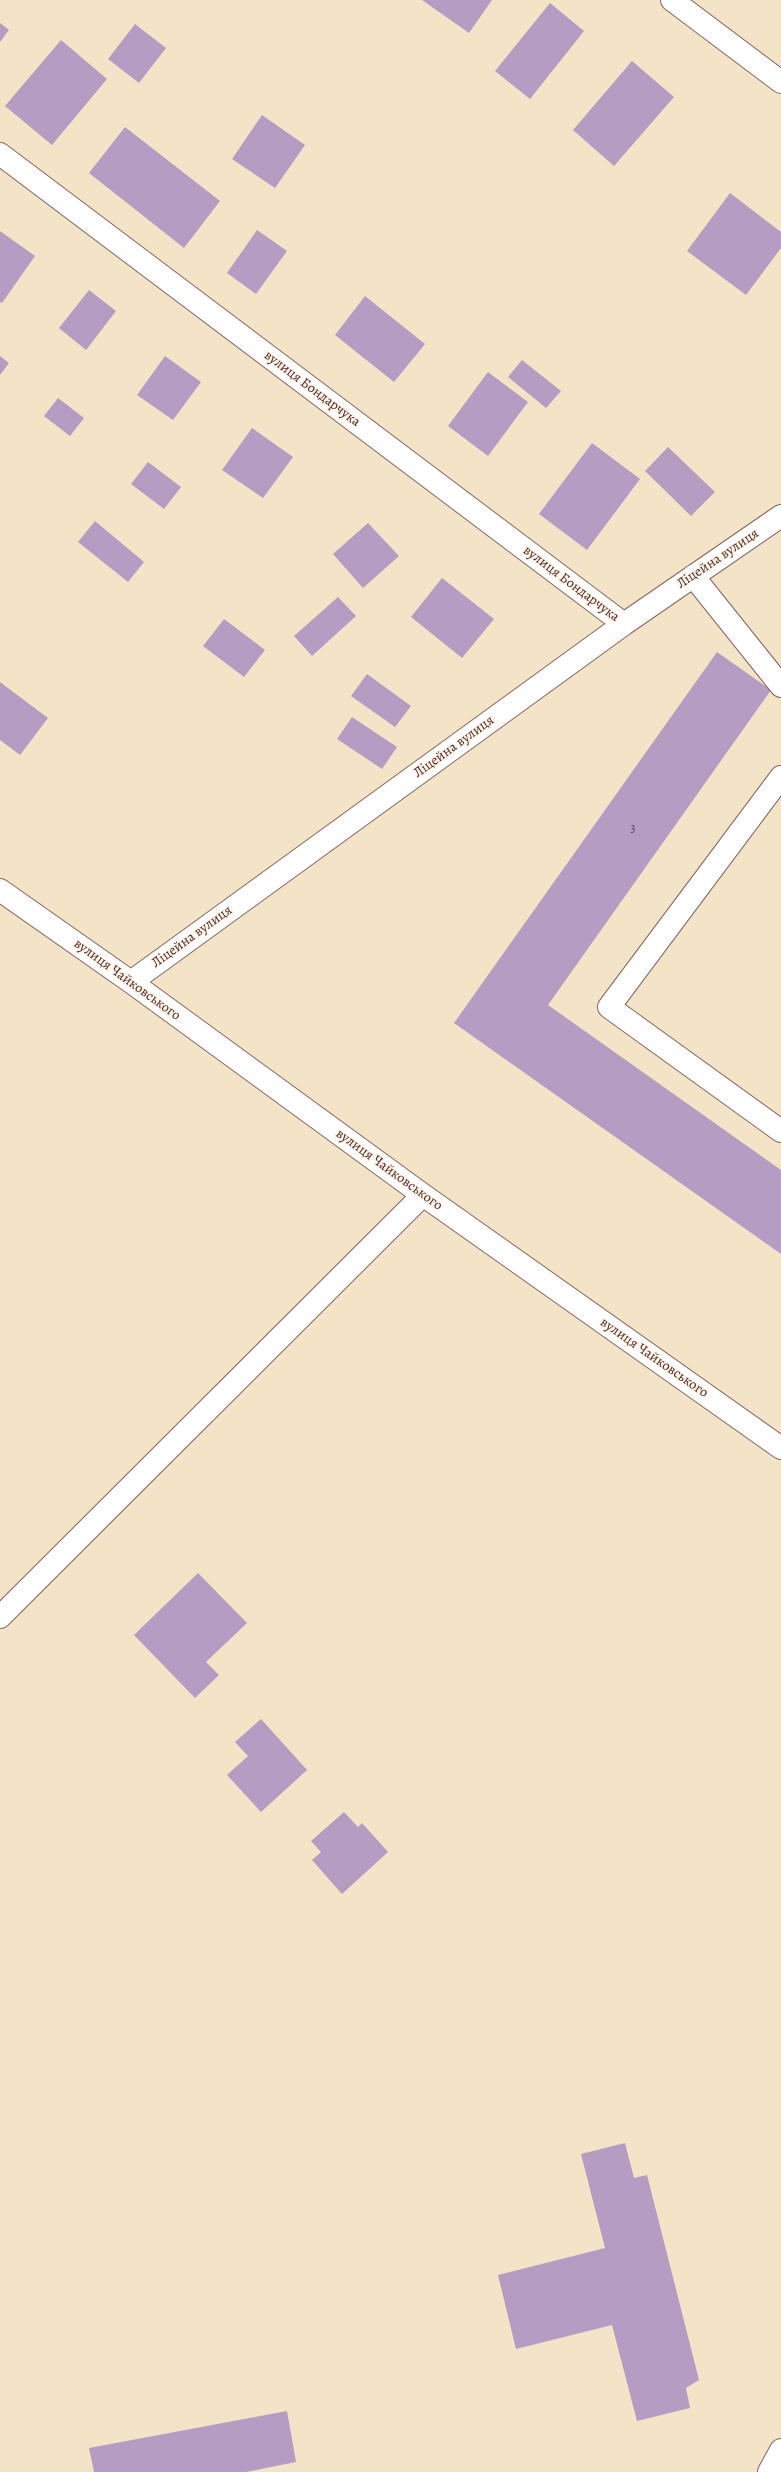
<!DOCTYPE html>
<html>
<head>
<meta charset="utf-8">
<style>
  body { margin:0 }
  canvas { display:block; background:#f3e4c8 }
</style>
</head>
<body>
<canvas width="781" height="2472"></canvas>
<script>
const g = document.querySelector('canvas').getContext('2d');
g.lineJoin = 'round';
function fillPath(path, color) { g.fillStyle = color; g.fill(path, 'evenodd'); }
function trace(path, color, width, dash) { g.strokeStyle = color; g.lineWidth = width; g.lineCap = dash ? 'butt' : 'round'; g.setLineDash(dash || []); g.stroke(path); }
function label(font, color, halo, rows, align = 'center') {
  g.font = font + ' Alegreya,serif'; g.lineWidth = 3; g.setLineDash([]); g.textBaseline = 'middle'; g.strokeStyle = halo; g.fillStyle = color; for (const [text, x, y, turn = 0] of rows) {
    g.save(); g.translate(x, y); g.rotate((+turn || 0) * Math.PI / 180); g.textAlign = isNaN(turn) ? turn : align; if (halo) g.strokeText(text, 0, 0); g.fillText(text, 0, 0); g.restore();
  }
}
const building = new Path2D(`
  M422,0H492L469,33Z
  M550,3L584,31L530,99L495,71Z
  M0,23L9,30L0,42Z
  M135,24L166,48L139,83L108,59Z
  M61,40L107,79L52,145L5,106Z
  M632,61L674,97L614,166L573,130Z
  M262,115L305,145L275,188L232,159Z
  M125,127L220,201L184,248L89,173Z
  M730,193L781,232V248L746,295L687,251Z
  M257,230L287,251L256,294L227,273Z
  M0,231L35,256L2,303L0,302Z
  M89,290L116,311L86,350L59,328Z
  M365,296L425,344L394,382L335,335Z
  M0,356L9,363L0,375Z
  M165,356L201,382L173,420L137,395Z
  M522,360L561,391L546,408L508,377Z
  M488,372L528,402L488,456L448,426Z
  M58,398L84,418L70,436L44,416Z
  M252,428L293,457L263,498L222,470Z
  M592,443L640,479L587,550L539,514Z
  M668,447L715,492L691,516L645,471Z
  M148,462L181,487L164,509L131,484Z
  M95,521L144,562L128,582L78,542Z
  M368,523L399,556L363,588L333,554Z
  M442,578L494,619L462,658L411,617Z
  M338,597L356,616L312,656L294,636Z
  M224,619L265,650L244,677L203,646Z
  M717,652L771,690L548,1005L781,1170V1254L454,1023Z
  M367,674L411,706L395,727L351,696Z
  M0,682L48,718L20,755L0,740Z
  M352,717L397,747L382,769L337,739Z
  M198,1573L247,1623L206,1662L219,1675L195,1698L134,1635Z
  M261,1719L307,1770L261,1812L227,1775L248,1756L235,1742Z
  M344,1812L358,1827L362,1823L388,1852L342,1894L312,1860L321,1852L311,1841Z
  M625,2143L634,2178L647,2175L699,2380L686,2388L690,2408L637,2421L612,2325L516,2349L498,2275L605,2248L581,2154Z
  M287,2411L296,2462L246,2472H94L89,2448Z`);
const minor = new Path2D(`
  M672,0L781,82
  M0,154L624,624
  M693,576L781,686
  M781,777L609,1007L781,1131
  M0,890L131,982L423,1195L781,1448
  M131,982L624,624L781,516
  M0,1617L423,1195
  M769,2472L781,2450`);
const numberNames = [
  ["3",633,829]
];
const streetNames = [
  ["вулиця Бондарчука",312,389,37],
  ["Ліцейна вулиця",718,559,-34],
  ["вулиця Бондарчука",571,584,37],
  ["Ліцейна вулиця",454,747,-36],
  ["Ліцейна вулиця",192,937,-36],
  ["вулиця Чайковського",127,980,36],
  ["вулиця Чайковського",389,1170,36],
  ["вулиця Чайковського",654,1358,35]
];
fillPath(building, '#b59cc2');
trace(minor, '#856462', 24);
trace(minor, '#fff', 22);
label('12px', '#653e51', null, numberNames);
label('14px', '#4a1f2b', '#fcf5e5', streetNames);
</script>
</body>
</html>
